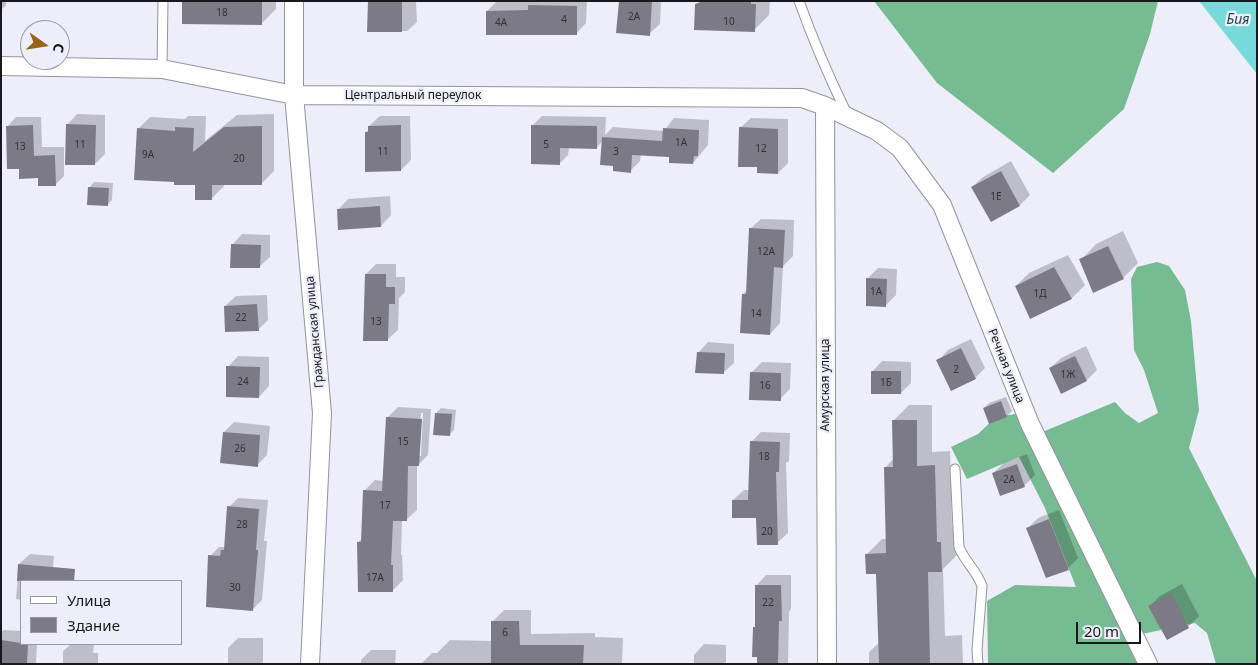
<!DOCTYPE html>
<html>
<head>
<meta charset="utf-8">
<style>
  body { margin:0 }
  #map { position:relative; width:1258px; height:665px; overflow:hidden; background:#edeef9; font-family:"Noto Sans",sans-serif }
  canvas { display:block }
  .frame { position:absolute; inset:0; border:2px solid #19191d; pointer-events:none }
  .legend { position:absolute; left:20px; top:580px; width:162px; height:65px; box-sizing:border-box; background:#edeef9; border:1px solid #9899a1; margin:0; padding:6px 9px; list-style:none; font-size:15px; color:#19191d }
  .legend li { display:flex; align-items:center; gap:10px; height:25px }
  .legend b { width:25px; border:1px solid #9899a1 }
  .north { position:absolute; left:20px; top:20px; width:50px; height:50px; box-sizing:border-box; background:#edeef9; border:1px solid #9899a1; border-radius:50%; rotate:103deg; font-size:14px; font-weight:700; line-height:20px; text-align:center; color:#19191d }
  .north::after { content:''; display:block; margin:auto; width:18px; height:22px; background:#976319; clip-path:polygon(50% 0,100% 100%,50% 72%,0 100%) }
  .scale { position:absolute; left:1076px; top:622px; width:65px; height:22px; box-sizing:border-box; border:2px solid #19191d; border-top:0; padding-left:6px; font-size:15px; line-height:18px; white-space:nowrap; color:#19191d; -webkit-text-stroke:4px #edeef9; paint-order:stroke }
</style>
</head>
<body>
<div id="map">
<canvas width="1258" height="665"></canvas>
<div class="frame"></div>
<ul class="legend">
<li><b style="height:6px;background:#fff"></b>Улица</li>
<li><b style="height:14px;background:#7c7b85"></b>Здание</li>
</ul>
<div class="north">С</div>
<div class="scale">20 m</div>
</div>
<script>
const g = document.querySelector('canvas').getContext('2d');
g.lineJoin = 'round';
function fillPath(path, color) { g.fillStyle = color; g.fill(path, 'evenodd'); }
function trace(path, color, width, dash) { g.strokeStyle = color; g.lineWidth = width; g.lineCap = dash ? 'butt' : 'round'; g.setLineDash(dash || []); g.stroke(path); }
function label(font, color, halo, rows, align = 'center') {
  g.font = font + ' "Noto Sans",sans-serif'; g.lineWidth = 4.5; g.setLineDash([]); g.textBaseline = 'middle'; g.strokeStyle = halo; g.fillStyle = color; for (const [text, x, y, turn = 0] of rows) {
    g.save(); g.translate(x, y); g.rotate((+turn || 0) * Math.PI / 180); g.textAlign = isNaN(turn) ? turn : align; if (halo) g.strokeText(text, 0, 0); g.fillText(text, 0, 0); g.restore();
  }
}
const forest = new Path2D(`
  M874,1H1158L1150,34L1124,109L1053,173L937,83Z
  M1157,262L1169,266L1185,290L1191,321L1199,410L1189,448L1257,581V664H1216L1207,633L1195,623L1137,635L1040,433L1115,402L1125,413L1139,423L1158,413L1144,370L1134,350L1131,279L1137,267Z
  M1016,414L1140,664H988L987,601L1015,585L1076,587L1045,508L1019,457L967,479L951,447L978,434L996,417Z`);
const water = new Path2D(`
  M1200,1H1257V74L1199,1Z`);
const shadow = new Path2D(`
  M1,1H6V5L1,10Z
  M183,1H276V9L261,24Z
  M369,1H416L417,22L407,31H368Z
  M497,1H587L586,23L576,34L487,11Z
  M620,1H661L660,24L649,34Z
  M700,1H770L769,15L754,30L697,4Z
  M77,114L105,115V154L95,164H64V176L55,185L20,167L8,126L16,117H41L42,147H64V164H66L67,125Z
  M274,114V171L262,183L224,184V186L211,199L138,129L150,117L185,119L188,116H206L205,141L237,115Z
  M380,116H410L411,160L401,170L366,132L370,129L369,126Z
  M542,116L606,117L605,135L613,127L664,131L674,118L709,120L708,145L693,163L670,156L641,154L640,161L630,171L615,164L603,141L596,148L569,147L568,155L559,164L533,125Z
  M751,118L788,119V163L778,173L759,166L740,128Z
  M1011,161L1030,195L1020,205L991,221L972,187L983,177Z
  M94,182L113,183L112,200L107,205L90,187Z
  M390,196L391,215L381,226L338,210L348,199Z
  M761,219L794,220L793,256L783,266L780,323L770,334L743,294L747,290L750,229Z
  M1123,231L1138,263L1123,278L1081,260L1096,244Z
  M242,234L270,235V257L259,267L232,245Z
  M1068,255L1085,285L1072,298L1031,318L1016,286L1029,273Z
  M376,264H396V277H405V292L399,298L398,330L387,340L366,274Z
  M878,268L897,269L896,295L886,305L867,279Z
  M267,295L268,320L258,330L225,306L236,296Z
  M971,339L985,368L975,378L938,361L948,350Z
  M708,342L734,344V363L723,373L698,353Z
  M1086,346L1097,370L1087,380L1050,368L1061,358Z
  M238,356L269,357V386L259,397L228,367Z
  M882,361L911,362V383L901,393L872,372Z
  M762,362L791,363L790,389L780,399L751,373Z
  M1006,397L1012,411L1007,416L990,423L984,408L989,403Z
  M909,405H932V452L950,451L952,527H956L957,555L943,569L945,636L962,635L963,664H869V652L880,642L878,572L867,554L882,539H887L885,468L894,458V420Z
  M398,407L431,409L428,455L417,466V510L406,520H402L401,555H402L403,580L392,591L358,542L363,538L364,491L375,480L384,481L388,417ZM421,413H423L421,456H418Z
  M441,408L456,410L454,430L449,435L436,413Z
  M234,422L270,426L267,455L257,465L224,432Z
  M761,432L790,433L789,461L786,463L788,533L777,543L758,517L733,500L744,490H749L751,442Z
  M1027,454L1035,475L1024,486L993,473L1004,463Z
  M238,498L268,500L264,541H267L262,600L253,609L210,556L219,547H226L229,507Z
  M1059,510L1078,558L1068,568L1028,528L1038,518Z
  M30,554L54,556L52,581H21V600L16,599L19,564Z
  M766,575H791V609L789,612L788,664H758L756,586Z
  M1182,584L1199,616L1189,626L1167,638L1150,606L1160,596Z
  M504,610H531V634L595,633V637L623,638L622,664H421L432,653H437L450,640L492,641V622Z
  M4,630L21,631V644H37L36,664H1V632Z
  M238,638H263V662L261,664H228V648Z
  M71,644H94L93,653H98V664H63V651Z
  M704,644L726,645V662L724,664H694V655Z
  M371,650H396L395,664H361V660Z`);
const building = new Path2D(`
  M182,1H262V25L182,24Z
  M368,1H402V32H367Z
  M619,1H652L650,36L616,33Z
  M704,1H751V4H756L755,32L694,30L695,4Z
  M528,5L577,6V35H486V11L528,10Z
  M66,124L96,125L95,165H65Z
  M33,125L34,156L55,155L56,186H38V178L19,179V169H7L6,126Z
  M401,125V171L365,172V132H368V126Z
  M531,125L597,126V149L560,148V165L531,164Z
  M262,126V185H212V200H195V185H174V182L134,180L137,128L175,131V127L194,128L193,152L224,127Z
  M739,127L778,129V174L757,173V167H738Z
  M663,128L699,130L698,156H694L693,164L669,163V157L632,155L631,173L613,171V166L600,165L602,137L662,141Z
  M1001,171L1020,206L991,222L971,187Z
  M88,187L109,188L108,206L87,205Z
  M380,206L381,227L338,230L337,209Z
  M749,228L785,230L783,268L774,267L770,335L740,333L742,294H746Z
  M231,244L261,245L260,268H230Z
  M1108,246L1124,279L1093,293L1079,259Z
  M1054,267L1072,299L1030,319L1015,286Z
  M365,274H386V287H395V304H389L388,341H363Z
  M866,278L887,279L886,307L866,306Z
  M257,304L259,331L225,332L224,306Z
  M961,348L976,379L951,391L936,360Z
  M697,352L725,353L724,374L695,373Z
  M1075,356L1087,381L1061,394L1049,368Z
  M226,366L260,367L259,398L226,397Z
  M871,371H901V394H871Z
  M750,372L781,373V401L749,400Z
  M1001,401L1007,417L989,424L983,408Z
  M435,413L452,414L450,436L433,435Z
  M386,417L422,419L419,466H408L407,521H393L391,565H393V592H358L357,542H361L363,490L382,491Z
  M892,420H917V466L935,465L937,542H941L942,572H928L930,664H879L876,574H866L865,554L886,553L884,467H893Z
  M223,432L260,435L258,467L220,463Z
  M750,441L780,442L779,472H776L778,545H757L756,518H732V500H748Z
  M1017,464L1025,487L1000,496L992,473Z
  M227,506L259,509L256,550H258L253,611L206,607L208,555L220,556L221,550H224Z
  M1049,519L1069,570L1046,578L1026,528Z
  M18,564L75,569L74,581H17Z
  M755,585H781L782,621H779L778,664H757V657H752L753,627H755Z
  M1171,593L1189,628L1167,640L1148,606Z
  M491,621H519L520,645H584L583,664H491Z
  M1,640L28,644L27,664H1Z`);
const service = new Path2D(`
  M799,1C813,40 829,77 847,114
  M162,69L163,1
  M955,469L959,547C965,562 977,571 982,586L977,650L978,664`);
const minor = new Path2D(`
  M294,1V95L322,413L310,664
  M1,66L162,69L294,95L802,98L825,106L877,131L900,148L942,205L1030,424L1148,664
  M825,106L827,664`);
const numberNames = [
  ["18",222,13],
  ["2А",634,17],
  ["4",564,20],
  ["10",729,22],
  ["4А",501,23],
  ["1А",681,143],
  ["11",80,145],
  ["5",546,145],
  ["13",20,147],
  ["12",761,149],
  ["11",383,152],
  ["3",616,152],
  ["9А",148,155],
  ["20",239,159],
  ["1Е",996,197],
  ["12А",766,252],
  ["1А",876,292],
  ["1Д",1040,294],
  ["14",756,314],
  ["22",241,318],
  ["13",376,322],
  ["2",956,370],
  ["1Ж",1068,375],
  ["24",243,382],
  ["1Б",886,383],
  ["16",765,386],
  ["15",403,442],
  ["26",240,449],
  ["18",764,457],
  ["2А",1009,480],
  ["17",385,506],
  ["28",242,525],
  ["20",767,532],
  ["17А",375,578],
  ["30",235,588],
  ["22",768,603],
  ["6",505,633]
];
const streetNames = [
  ["Центральный переулок",413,96],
  ["Гражданская улица",315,332,-95],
  ["Речная улица",1006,366,68],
  ["Амурская улица",826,385,-90]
];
const waterNames = [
  ["Бия",1238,20]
];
fillPath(forest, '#76bb92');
fillPath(water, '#78d9da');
fillPath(shadow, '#0003');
fillPath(building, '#7c7b85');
trace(service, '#93949e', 11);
trace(minor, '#93949e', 20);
trace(service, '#fff', 9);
trace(minor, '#fff', 18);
label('10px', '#323237', null, numberNames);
label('12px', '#19191d', '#edeef9', streetNames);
label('italic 14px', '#1f4b4c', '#edeef9', waterNames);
</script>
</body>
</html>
